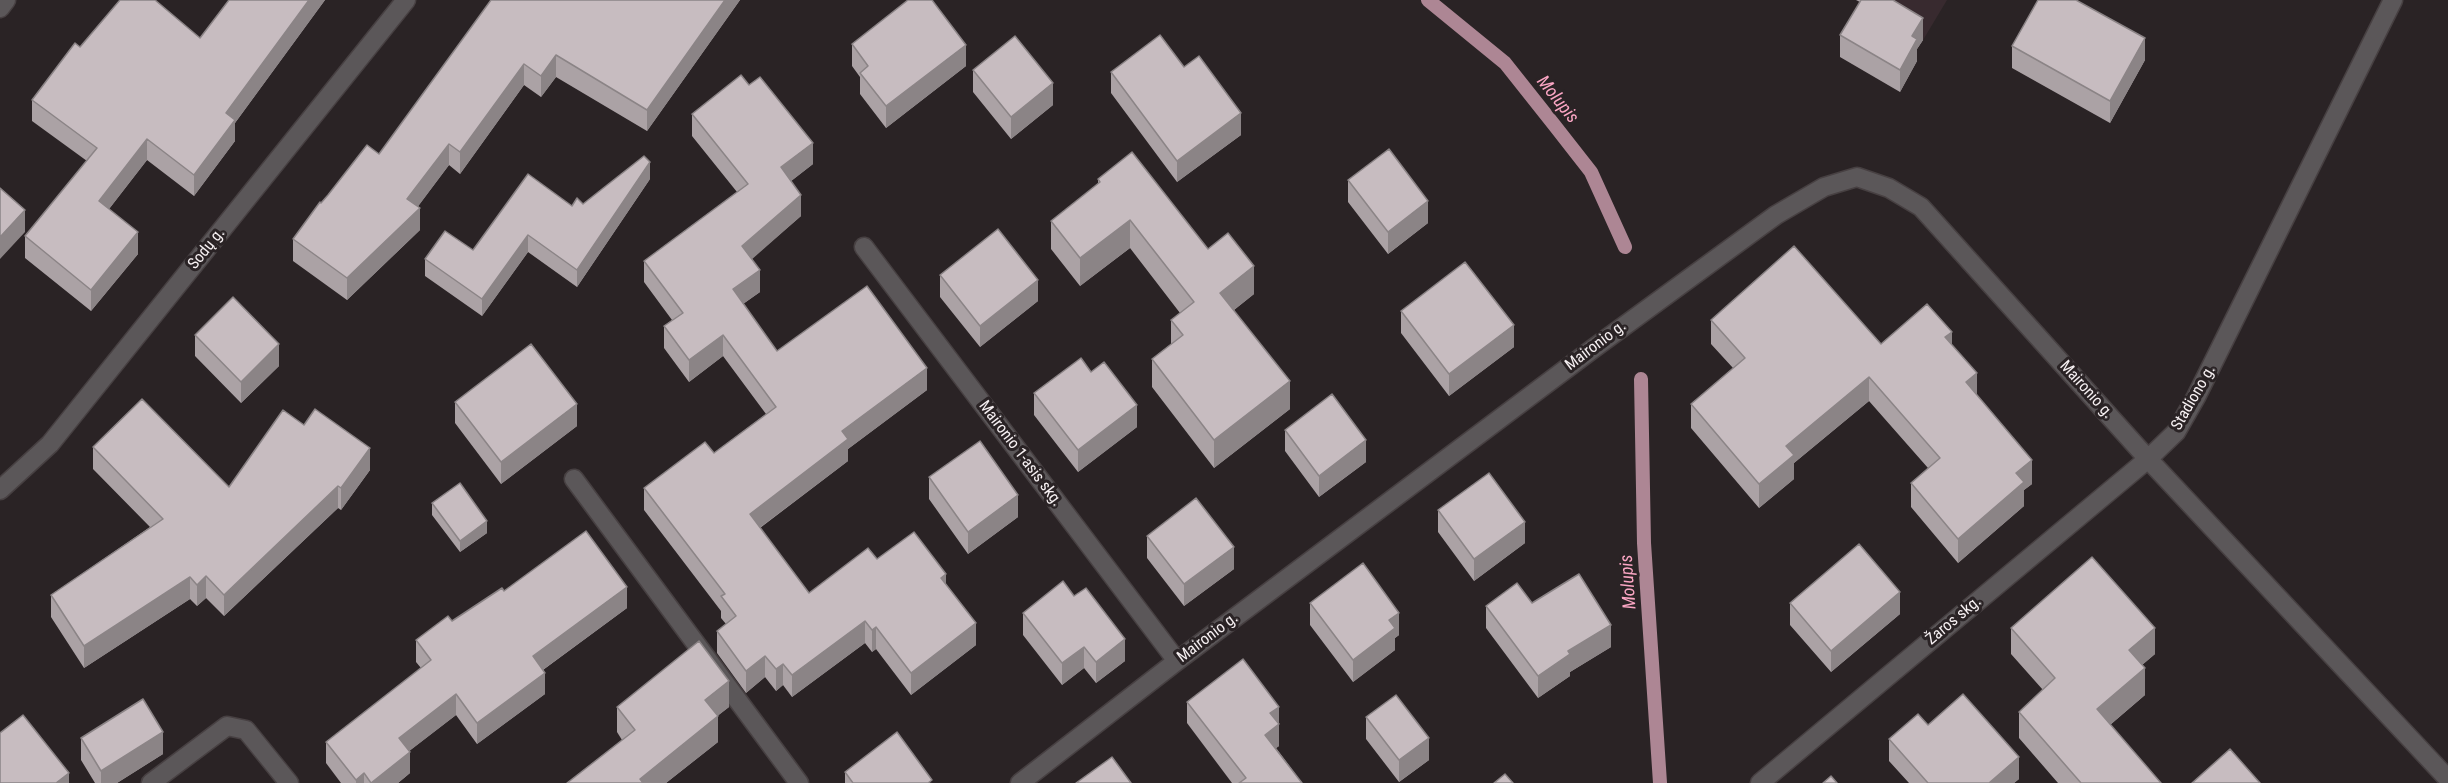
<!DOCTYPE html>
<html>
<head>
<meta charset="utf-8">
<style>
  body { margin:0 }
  canvas { display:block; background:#2a2325 }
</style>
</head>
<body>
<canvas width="2448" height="783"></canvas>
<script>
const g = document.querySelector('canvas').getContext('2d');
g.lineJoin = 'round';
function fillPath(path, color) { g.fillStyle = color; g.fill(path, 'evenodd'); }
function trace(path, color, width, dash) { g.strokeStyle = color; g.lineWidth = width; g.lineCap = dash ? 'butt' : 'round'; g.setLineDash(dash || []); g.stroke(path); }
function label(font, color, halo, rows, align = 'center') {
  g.font = font + ' "Roboto Condensed",sans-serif'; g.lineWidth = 6; g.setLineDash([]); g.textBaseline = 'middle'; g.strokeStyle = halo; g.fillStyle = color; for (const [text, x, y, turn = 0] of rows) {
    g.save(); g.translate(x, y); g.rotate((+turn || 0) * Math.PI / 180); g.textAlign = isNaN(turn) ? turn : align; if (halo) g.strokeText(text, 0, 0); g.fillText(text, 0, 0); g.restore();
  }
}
const built = new Path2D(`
  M1856,0H1947L1923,40Z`);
const stream = new Path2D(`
  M1428,0L1505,63L1555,126L1591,172L1625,247
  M1641,379L1644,543L1660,783`);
const minor = new Path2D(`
  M2393,0L2196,397L2176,432L2148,459L2448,779
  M0,8L6,0
  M864,247L1177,661
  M574,479L799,783
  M0,490L50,444L406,0
  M151,783L227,726L246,730L289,783
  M1020,783L1177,661L1594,348L1776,215L1824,187L1857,177L1889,188L1921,207L2148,459L1760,783`);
const wall = new Path2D(`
  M229,0H325L235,123V141L194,196L147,160L109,209L138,254L91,311L25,258V236L87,161L32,121V100L80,47L200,38Z
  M491,0H740L647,131L556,77L541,97L524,85L460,174L449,165L418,206L420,230L347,300L293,261V239L321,203L379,154Z
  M1856,0H1893L1923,40L1917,49V61L1900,92L1840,57V35L1860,2Z
  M852,44L966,66L886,128L860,94V77L852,66Z
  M2012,46L2145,60L2110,123L2012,68Z
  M1184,67L1241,135L1177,182L1111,93V72Z
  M973,70L1053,105L1011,139L973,92Z
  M692,114L813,164L791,181L801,216L751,259L760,292L743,304L777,351L927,390L848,449V461L760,528L809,593L877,559L946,584L976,645L911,695L876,649L872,652L865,643L792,697L783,685L776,691L765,677L746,693L717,653V631L726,624L721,618V611L644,510V488L714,453L766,414L723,356L689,382L664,348V326L672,320L644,282V261L737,192L692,136Z
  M650,179L577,287L528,252L482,316L425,276V259L473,250L572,206L583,204Z
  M1098,179L1208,249L1254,294L1234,310L1290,409L1214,468L1152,387V359L1171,344V320L1180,313L1130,248L1080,286L1051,249V221L1098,184Z
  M1348,180L1428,223L1388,254L1348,202Z
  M940,275L1038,301L980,347L940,297Z
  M1401,311L1514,347L1449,396L1401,333Z
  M1711,320L1881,344L1952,345L1977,395L2032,484L2024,490V506L1958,563L1911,507V483L1928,468L1869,401L1794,463V479L1759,508L1691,428V404L1733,368L1711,344Z
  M195,335L279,366L241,403L195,356Z
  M1091,372L1137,427L1078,472L1034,415V393Z
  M455,402L577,426L501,484L455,423Z
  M304,425L370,470L341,510L338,508L224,616L206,598L197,606L190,599L84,668L51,617V595L150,527L93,469V447L229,487Z
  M1285,430L1366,462L1319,497L1285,451Z
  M929,477L1018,517L968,554L929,499Z
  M432,503L487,533L460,552L432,515Z
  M1438,510L1525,543L1474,581L1438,532Z
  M1147,536L1234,569L1184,606L1147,558Z
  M504,591L627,608L543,670L545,694L477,744L456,715L409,751L410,773L398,783H341L326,763V742L421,668L416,662V640L452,621Z
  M1074,596L1125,661L1096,683L1084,668L1062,685L1023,635V613Z
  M1310,603L1399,635L1395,638V650L1353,682L1310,625Z
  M1532,603L1611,647L1570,672V676L1538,698L1486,628V606Z
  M1790,603L1900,614L1831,672L1790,625Z
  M2011,628L2155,654L2142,665L2145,695L2110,725L2161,783H2058L2019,738V712L2043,690L2011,654Z
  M1187,702L1279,707V746L1276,748L1302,783H1232L1187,723Z
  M617,707H729L717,716L718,742L666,783H567L622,740L617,732Z
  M1366,717L1429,760L1399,782L1366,739Z
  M1928,725L2019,779L2014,783H1909L1889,761V739Z
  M81,738L163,754L117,783H95L81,760Z
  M845,772L932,783H845Z`);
const shadedWall = new Path2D(`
  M309,0H325L235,123V141L194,196V175L226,113Z
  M725,0H740L647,131V110Z
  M1923,18V40L1917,49V61L1900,92V70L1912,36Z
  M2145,38V60L2110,123V101Z
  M966,45V66L886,128V106Z
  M556,55V77L541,97V76Z
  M524,64V85L460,174V152Z
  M1053,83V105L1011,139V117Z
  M1241,113V135L1177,182V161Z
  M147,139V160L99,222V201Z
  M813,143V164L781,189V167Z
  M449,144V165L408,220L420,208V230L347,300V278Z
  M650,162V179L577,287V270Z
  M801,195V216L742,268V246Z
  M1428,201V223L1388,254V232Z
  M25,210V232L0,259V237Z
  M1130,220V248L1080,286V258Z
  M138,232V254L91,311V290Z
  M528,235V252L482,316V299Z
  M1254,266V294L1220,321V293Z
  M760,270V292L733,311V289Z
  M1038,280V301L980,347V326Z
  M1514,325V347L1449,396V374Z
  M1952,332V356L1945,337Z
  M723,335V356L689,382V360Z
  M279,344V366L241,403V382Z
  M927,368V390L848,449V461L750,535V514L842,431Z
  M1977,373V397L1966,382Z
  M1869,377V401L1794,463V479L1759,508V484L1786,446Z
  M1290,381V409L1214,468V440Z
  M577,404V426L501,484V462Z
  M1137,405V427L1078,472V450Z
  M1366,440V462L1319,497V476Z
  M370,448V470L341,510V488Z
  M2032,460V484L2024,490V506L1958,563V539L2016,473Z
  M338,486V508L224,616V595Z
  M1018,495V517L968,554V532Z
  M487,521V533L460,552V541Z
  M1525,522V543L1474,581V559Z
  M1234,547V569L1184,606V584Z
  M946,574V596L941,578Z
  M206,576V598L197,606V585Z
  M190,577V599L84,668V646Z
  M627,587V608L533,677V656Z
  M1900,592V614L1831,672V651Z
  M1399,613V635L1395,638V650L1353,682V660L1389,620Z
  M865,621V643L792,697V675Z
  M976,623V645L911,695V673Z
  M1611,625V647L1570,672V676L1538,698V676L1568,651Z
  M876,627V649L872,652V630Z
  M2155,628V654L2129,676V650Z
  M1125,639V661L1096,683V662Z
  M1084,647V668L1062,685V663Z
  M765,656V677L746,693V671Z
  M783,664V685L776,691V669Z
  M2145,668V695L2097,736V709Z
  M545,673V694L477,744V723Z
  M729,681V707L705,726V700Z
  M456,694V715L399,759V738Z
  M1279,707V746L1265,756V735L1270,713Z
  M718,716V742L666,783H640V779Z
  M163,732V754L117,783H101V771Z
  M1429,738V760L1399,782V760Z
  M410,752V773L398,783H371Z
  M2019,757V779L2014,783H1989Z
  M69,773V783H56Z
  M364,773V783H356V780Z`);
const building = new Path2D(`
  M120,0H155L200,38L229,0H309L226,113L235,120L194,175L147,139L99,201L138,232L91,290L25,236L97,148L32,100L75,43L80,47Z
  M491,0H725L647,110L556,55L541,76L524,64L460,152L449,144L407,199L420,208L347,278L293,239L320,202L321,203L328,195L367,145L379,154Z
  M908,0H932L966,45L886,106L860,73L868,66L852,44Z
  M1861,0H1893L1923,18L1912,36L1917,39L1900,70L1840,35Z
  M2038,0H2076L2145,38L2110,101L2012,46Z
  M1160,35L1184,67L1199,56L1241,113L1177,161L1111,72Z
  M1015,36L1053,83L1011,117L973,70Z
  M741,75L749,85L760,77L813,143L781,167L801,195L742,246L760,270L733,289L777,351L867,286L927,368L842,431L848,439L750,514L809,593L868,548L877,559L914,532L946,574L941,578L976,623L911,673L876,627L872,630L865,621L792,675L783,664L776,669L765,656L746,671L717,631L736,616L721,596L725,594L644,488L705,442L714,453L776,407L723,335L689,360L664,326L683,313L644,261L748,184L692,114Z
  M1389,149L1428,201L1388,232L1348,180Z
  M1132,152L1208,249L1228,233L1254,266L1220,293L1290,381L1214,440L1152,359L1183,335L1171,320L1194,302L1130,220L1080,258L1051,221L1100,182L1098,179Z
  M644,156L650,162L577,270L528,235L482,299L425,259L445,231L473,250L528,174L572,206L577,198L583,204Z
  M0,188L25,210L0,237Z
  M998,229L1038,280L980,326L940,275Z
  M1794,246L1881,344L1927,304L1952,332L1945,337L1977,373L1966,382L2032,460L2016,473L2024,482L1958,539L1911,483L1940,458L1869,377L1786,446L1794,455L1759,484L1691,404L1745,358L1711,320Z
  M1465,262L1514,325L1449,374L1401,311Z
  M233,297L279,344L241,382L195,335Z
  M531,344L577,404L501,462L455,402Z
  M1081,358L1091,372L1104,362L1137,405L1078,450L1034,393Z
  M1332,394L1366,440L1319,476L1285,430Z
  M142,399L229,487L283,410L304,425L315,409L370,448L341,488L338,486L224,595L206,576L197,585L190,577L84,646L51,595L163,519L93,447Z
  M980,441L1018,495L968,532L929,477Z
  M1489,473L1525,522L1474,559L1438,510Z
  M460,483L487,521L460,541L432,503Z
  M1196,498L1234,547L1184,584L1147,536Z
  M586,531L627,587L533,656L545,673L477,723L456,694L399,738L410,752L371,783L364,773L356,780L326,742L431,660L416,640L448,616L452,621L502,588L504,591Z
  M1859,544L1900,592L1831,651L1790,603Z
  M2092,557L2155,628L2129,650L2145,668L2097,709L2161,783H2081L2019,712L2055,678L2011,628Z
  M1363,563L1399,613L1389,620L1395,628L1353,660L1310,603Z
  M1579,574L1611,625L1568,651L1570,654L1538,676L1486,606L1517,583L1532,603Z
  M1063,581L1074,596L1086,588L1125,639L1096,662L1084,647L1062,663L1023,613Z
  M699,641L729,681L705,700L718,716L640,779L643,783H567L635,730L617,707Z
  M1243,659L1279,707L1270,713L1279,724L1265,735L1302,783H1239L1246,778L1187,702Z
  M1963,694L2019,757L1989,783H1928L1889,739L1918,714L1928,725Z
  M1396,695L1429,738L1399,760L1366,717Z
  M143,699L163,732L101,771L81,738Z
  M23,715L69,773L56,783H0V733Z
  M897,732L932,780L928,783H853L845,772Z
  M2230,749L2260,783H2192Z
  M1112,757L1131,783H1076Z
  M1505,774L1513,783H1494Z
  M1831,776L1837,783H1823Z`);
const streetNames = [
  ["Sodų g.",207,249,-51],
  ["Maironio g.",1596,346,-37],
  ["Maironio g.",2086,390,48],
  ["Stadiono g.",2194,398,-60],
  ["Maironio 1-asis skg.",1020,454,53],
  ["Žaros skg.",1954,621,-40],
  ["Maironio g.",1208,638,-37]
];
const waterNames = [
  ["Molupis",1557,100,51],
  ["Molupis",1629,582,-94]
];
fillPath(built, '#382a2f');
trace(stream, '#ad8694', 14);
trace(minor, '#474042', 21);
trace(minor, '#5b5759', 18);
fillPath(wall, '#aba2a5');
fillPath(shadedWall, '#8b8486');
fillPath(building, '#c7bcc0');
trace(building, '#8b8486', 1.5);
label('16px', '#f6f0f2', '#2a2325', streetNames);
label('italic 18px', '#fba6c4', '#2a2325', waterNames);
</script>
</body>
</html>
